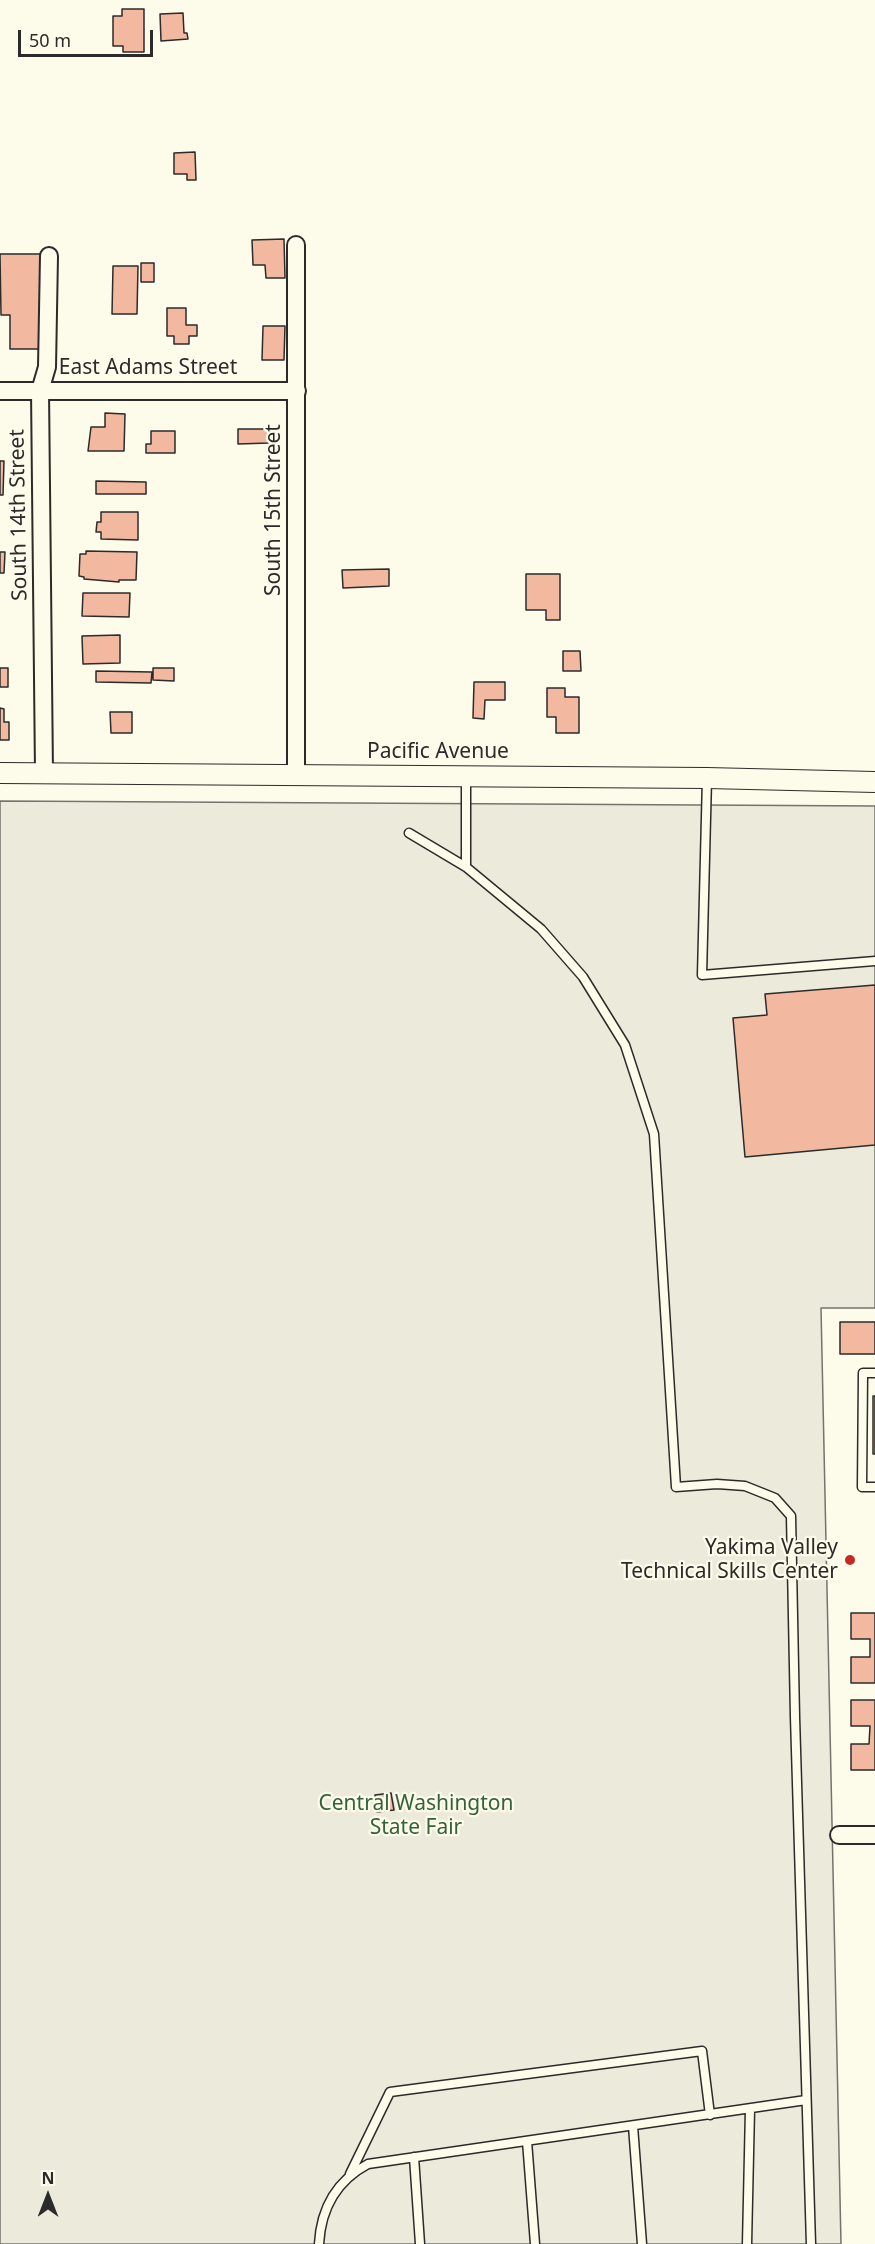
<!DOCTYPE html>
<html>
<head>
<meta charset="utf-8">
<style>
  body { margin:0 }
  #map { position:relative; width:875px; height:2244px; overflow:hidden; background:#fdfbea; font-family:"Noto Sans",sans-serif }
  canvas { display:block }
  .north { position:absolute; left:18px; top:2166px; width:60px; height:60px; -webkit-text-stroke:4px #fdfbea; paint-order:stroke; rotate:0deg; font-size:16px; font-weight:700; line-height:24px; text-align:center; color:#2b2b2b }
  .north::after { content:''; display:block; margin:auto; width:21px; height:27px; background:#2b2b2b; clip-path:polygon(50% 0,100% 100%,50% 72%,0 100%) }
  .scale { position:absolute; left:18px; top:30px; width:135px; height:27px; box-sizing:border-box; border:3px solid #2b2b2b; border-top:0; padding-left:8px; font-size:18px; line-height:21px; white-space:nowrap; color:#2b2b2b; -webkit-text-stroke:4px #fdfbea; paint-order:stroke }
</style>
</head>
<body>
<div id="map">
<canvas width="875" height="2244"></canvas>
<div class="north">N</div>
<div class="scale">50 m</div>
</div>
<script>
const g = document.querySelector('canvas').getContext('2d');
g.lineJoin = 'round';
function fillPath(path, color) { g.fillStyle = color; g.fill(path, 'evenodd'); }
function trace(path, color, width, dash) { g.strokeStyle = color; g.lineWidth = width; g.lineCap = dash ? 'butt' : 'round'; g.setLineDash(dash || []); g.stroke(path); }
function label(font, color, halo, rows, align = 'center') {
  g.font = font + ' "Noto Sans",sans-serif'; g.lineWidth = 4.5; g.setLineDash([]); g.textBaseline = 'middle'; g.strokeStyle = halo; g.fillStyle = color; for (const [text, x, y, turn = 0] of rows) {
    g.save(); g.translate(x, y); g.rotate((+turn || 0) * Math.PI / 180); g.textAlign = isNaN(turn) ? turn : align; if (halo) g.strokeText(text, 0, 0); g.fillText(text, 0, 0); g.restore();
  }
}
const green = new Path2D(`
  M0,801L875,806V1308H821L841,2244H0Z`);
const building = new Path2D(`
  M122,9H144V52H123V46H113V16H122Z
  M183,13L184,33H187L188,39L161,41L160,14Z
  M195,152L196,180H187V174H174V153Z
  M284,239L285,278H266L265,265H253L252,240Z
  M0,254H41L42,349H10V315H1Z
  M141,263H154V282H141Z
  M113,266H138L137,314H112Z
  M167,308H186V325H197V336H189V344H174V336H167Z
  M263,326H285L284,360H262Z
  M105,413L125,414L124,451H88L91,427H105Z
  M238,429H269V443L238,444Z
  M151,431H175V453H146V444H151Z
  M0,461H4L3,495H0Z
  M96,481L146,482V494H96Z
  M101,512H138V540L101,539V532H96L97,522H101Z
  M86,551L137,552L136,580H119V582L84,579V577L79,576L80,554H86Z
  M0,552H5L4,573H0Z
  M389,569V586L343,588L342,570Z
  M526,574H560V620H546V610H526Z
  M83,593H130L129,617L82,616Z
  M120,635V663L83,664L82,636Z
  M563,651H580L581,671H563Z
  M0,668H8V687H0Z
  M153,668H174V681L153,680Z
  M96,671L152,672L151,683L96,682Z
  M474,682H505V700H485L484,719L473,718Z
  M547,688H565V697H579V733H556V717H547Z
  M0,708L4,709V722H9V740H0Z
  M110,712H132V733H111Z
  M875,985V1145L745,1157L733,1018L767,1015L765,994Z
  M840,1322H875V1354H840Z
  M873,1396H875V1454H873Z
  M851,1613H875V1683H851V1657H870V1639H851Z
  M851,1700H875V1770H851V1744H869L870,1726H851Z
  M391,1793L394,1810L377,1812L375,1795Z`);
const service = new Path2D(`
  M466,776V867
  M707,778L702,975L875,961
  M409,833L466,867L541,929L583,977L625,1045L654,1134L676,1487L717,1484L745,1486L775,1498L791,1516L795,1717L811,2244
  M875,1373H863L862,1487H875
  M633,2126L642,2244
  M527,2141L535,2244
  M414,2157L420,2244
  M350,2174L390,2092L702,2051L710,2115
  M319,2244C321,2208 336,2181 368,2164L806,2100
  M747,2244L750,2109`);
const minor = new Path2D(`
  M0,391H297
  M44,773L40,391L47,367L49,256
  M296,775V245
  M839,1835H875`);
const tertiary = new Path2D(`
  M0,773L707,778L875,782`);
const markers = [
  [850,1560,6,"#c62828"]
];
const streetNames = [
  ["East Adams Street",148,368],
  ["South 15th Street",274,510,-90],
  ["South 14th Street",19,515,-91],
  ["Pacific Avenue",438,752]
];
const poiNames = [
  ["Yakima Valley",838,1548],
  ["Technical Skills Center",838,1572]
];
const parkNames = [
  ["Central Washington",416,1804],
  ["State Fair",416,1828]
];
fillPath(green, '#ecebdb');
trace(green, '#74746e', 1.5);
fillPath(building, '#f2b8a0');
trace(building, '#2b2b2b', 1.5);
trace(service, '#2b2b2b', 11);
trace(minor, '#2b2b2b', 20);
trace(tertiary, '#2b2b2b', 22);
trace(service, '#fdfbea', 8);
trace(minor, '#fdfbea', 16);
trace(tertiary, '#fdfbea', 20);
for (const [x, y, r, color] of markers) { const dot = new Path2D(); dot.arc(x, y, r, 0, 2 * Math.PI); g.fillStyle = color; g.fill(dot); trace(dot, '#fdfbea', 2); }
label('21px', '#2b2b2b', '#fdfbea', streetNames);
label('21px', '#2b2b2b', '#fdfbea', poiNames, 'right');
label('21px', '#34623c', '#fdfbea', parkNames);
</script>
</body>
</html>
